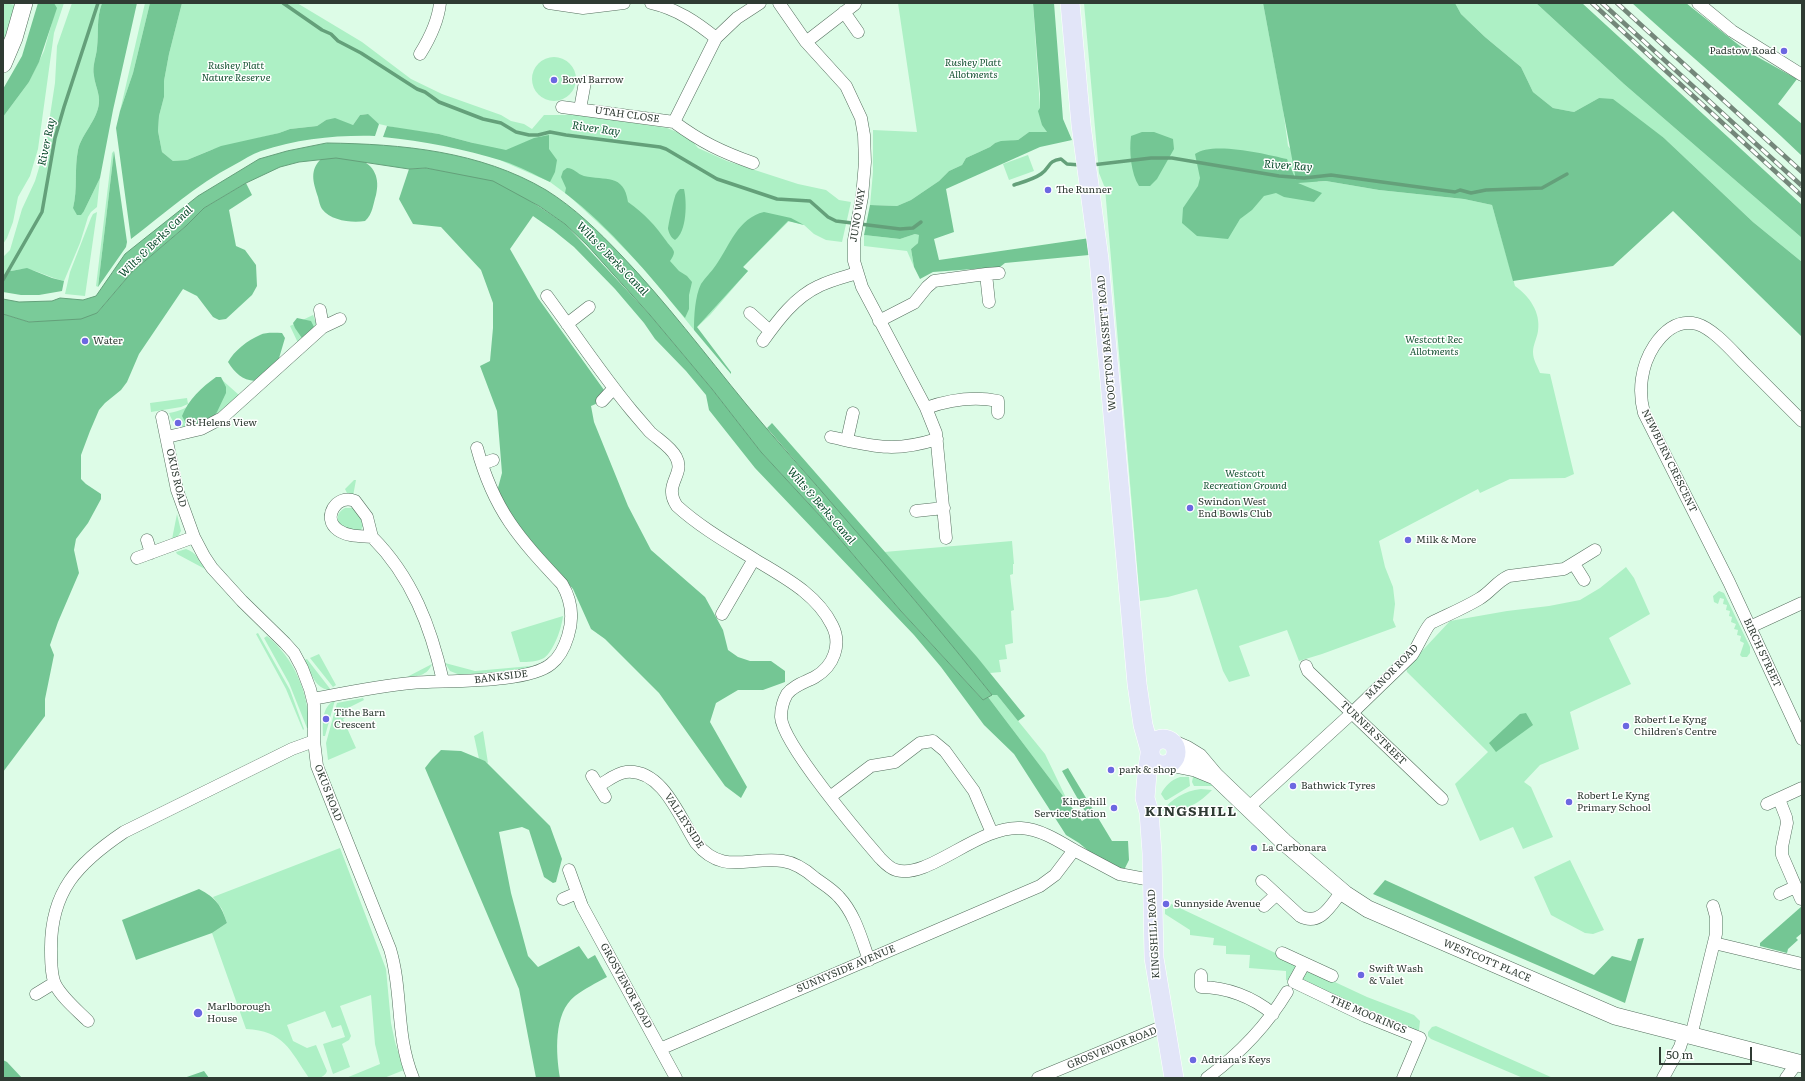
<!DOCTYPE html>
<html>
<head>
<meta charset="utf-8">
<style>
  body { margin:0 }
  #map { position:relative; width:1805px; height:1081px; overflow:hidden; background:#ddfce7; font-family:Literata,serif }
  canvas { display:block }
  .frame { position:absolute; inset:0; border:4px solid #2f3b33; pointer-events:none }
  .scale { position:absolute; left:1659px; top:1047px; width:93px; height:18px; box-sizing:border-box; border:2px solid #2f3b33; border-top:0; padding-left:5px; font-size:12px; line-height:14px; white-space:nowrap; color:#2f3b33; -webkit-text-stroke:3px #fff; paint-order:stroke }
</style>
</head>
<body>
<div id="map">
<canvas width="1805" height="1081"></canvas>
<div class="frame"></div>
<div class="scale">50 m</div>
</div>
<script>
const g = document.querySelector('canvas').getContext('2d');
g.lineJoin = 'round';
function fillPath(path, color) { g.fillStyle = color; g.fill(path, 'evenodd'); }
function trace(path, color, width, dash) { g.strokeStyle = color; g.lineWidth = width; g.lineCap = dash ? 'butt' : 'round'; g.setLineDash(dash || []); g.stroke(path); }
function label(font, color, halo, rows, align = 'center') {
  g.font = font + ' Literata,serif'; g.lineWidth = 3; g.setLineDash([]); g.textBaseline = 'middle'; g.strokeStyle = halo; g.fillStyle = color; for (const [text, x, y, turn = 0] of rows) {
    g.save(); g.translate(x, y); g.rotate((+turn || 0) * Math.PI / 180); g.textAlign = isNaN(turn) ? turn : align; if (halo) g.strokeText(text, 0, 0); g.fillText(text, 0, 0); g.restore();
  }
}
const green = new Path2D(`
  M3,3L16,5L3,49Z
  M54,3H64L54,33L38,149L30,176L18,197L13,222L7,238L3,244V117L29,82L44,51L56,8Z
  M72,3H102C96,20 99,31 97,48C96,58 92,66 94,76C95,85 100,94 99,103C97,121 82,133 78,150C74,170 78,189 73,208L84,211L100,178L97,207L91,212L88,217L80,243L64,281C42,276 34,265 11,271L9,269L3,280V257L10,250L22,209L35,181L45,148L55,83L57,46Z
  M145,3H150L133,73L120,111Z
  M182,3H297L362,42L411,79L442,94L501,115L511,121L524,124L532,129L544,115H580L667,128L677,132L693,142L698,148L727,161L798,184L826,190L839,200L851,202L842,242L826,240L814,234L804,225L789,221L743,267L748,271L710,315L694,330L647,272L607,231L569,196L550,182L502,161L473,143L439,134L401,129L379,124L367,114L360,115L353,125L326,120L317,126L290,129L279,133L211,150L187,160L173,161L162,152L158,131L159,116L164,97V81L169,54Z
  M898,3H1033L1040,108L1047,132H1029L1018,140L995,143L990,147L966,158L962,165L949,171L939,181L911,200L897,206L870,205L873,172V130L917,132Z
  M1084,3H1263L1283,109L1288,146L1318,182L1326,181L1379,190L1464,199L1492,205L1515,286C1529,296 1541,312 1538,331C1537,338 1533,345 1533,352C1533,360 1537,365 1540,373L1550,374L1574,474L1565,478L1510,479L1480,493L1478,489L1379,541L1385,567L1393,587L1395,604L1393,620L1396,627L1322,654L1299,661L1287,630L1239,646L1250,676L1229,682L1223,671L1197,589L1168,597L1140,601L1105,188L1099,173Z
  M1455,3H1536L1624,84L1802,238V262L1753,222L1664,138L1599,98L1574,112L1553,108L1533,92L1521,67L1485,37L1461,14Z
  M532 79a22 22 0 1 1 44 0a22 22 0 1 1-44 0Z
  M114,151L98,287L96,286L112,153Z
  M1028,155L1034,171L1009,180L1003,164Z
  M97,212L85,296L65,294L70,272L91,218L93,214Z
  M915,234L920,235L918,243L911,249L914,267L907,251L864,246V235L900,239Z
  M313,315L317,325L298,343L290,326Z
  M221,379L239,395C224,409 213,419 193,425C187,426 183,428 178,425C173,423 171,418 169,413C191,410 205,393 221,379Z
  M187,398L188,404L181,407L151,412L150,403Z
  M354,480H356L353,496L348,495L345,489Z
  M345,508H353L361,517L363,526L360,532L353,533L338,524C337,516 338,512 345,508Z
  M177,514L181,531L176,540L171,544Z
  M1012,541L1014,564H1013V574L1010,575L1014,610L1011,611L1013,643L1005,645L1007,659L999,660L1001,672L990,673L884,552Z
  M186,549C196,552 200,561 205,569L177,554L176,552Z
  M1626,567L1634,578L1650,614L1609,638L1631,684L1570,712L1579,749L1540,765L1524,782L1531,787L1553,837L1523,849L1513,827L1480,841L1455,784L1488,752L1407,672L1406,668L1450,621L1507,611L1549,606L1580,600L1600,588Z
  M1719,591L1724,593L1750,647V653L1747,657H1742L1740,655L1744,643L1740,641L1741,636L1737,635L1738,630L1734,629L1736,624L1731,622L1732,617L1729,616L1730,611L1726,610L1727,605L1723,604L1724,599L1720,598L1718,604L1714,602L1713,596Z
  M563,616C562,627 554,651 544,658C537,662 528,662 520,662L511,632Z
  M258,633L290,690L304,729L303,730L286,689L256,634Z
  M267,636C294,658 309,693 309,728H307L289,683L264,638Z
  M319,654L336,685L333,687L310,658Z
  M307,659L331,690C315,690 311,672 304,660Z
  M445,663L475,671L531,666L532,669L460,675L450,671Z
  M432,664C427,676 418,676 407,677Z
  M992,695H997L1045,754L1069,804L988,697Z
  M363,698L364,700L348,708L351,715L343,719L356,748L328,760L326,743L337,703Z
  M335,700L325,736H323C323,722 321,708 335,700Z
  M483,731L488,763L479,759L474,736Z
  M1180,777H1189L1190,786L1167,800H1165L1161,794C1165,786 1171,780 1180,777Z
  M1193,777H1198L1213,785V786H1194L1192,782Z
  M1201,789L1212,790C1194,808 1186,809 1162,811C1172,799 1184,791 1201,789Z
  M340,848L386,969L391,1023L395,1042L404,1070L384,1078H346L380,1064L375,1044L371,995L340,1006L351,1036L349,1040L342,1044L350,1067L333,1074L323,1044L345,1037L341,1025L332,1028L325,1011L287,1025L293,1041L307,1048L316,1045L327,1071C324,1079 316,1078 309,1078C290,1050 284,1031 246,1029L212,933L227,923L222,909L213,897Z
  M1570,860L1604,930L1593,934L1585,933L1551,915L1534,877Z
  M1167,902L1286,958L1293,963L1296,968L1290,981L1286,980V971L1249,968L1250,955L1226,954V946L1213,945L1214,938L1190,935V930L1165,914V909H1167Z
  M1309,970L1367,997L1414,1015L1420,1021L1419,1030L1416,1032L1302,982V977Z
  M1436,1026L1553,1078H1523L1431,1039L1428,1036V1032L1432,1027Z`);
const forest = new Path2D(`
  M38,3H54L57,8L39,62L29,82L3,117V89L22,56Z
  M102,3H137L113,110L100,178L84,211L81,215H77L73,208C78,189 74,170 78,150C82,133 97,121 99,103C100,94 95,85 94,76C92,66 96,58 97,48C99,31 96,20 102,3Z
  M150,3H182L169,54L164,81V97L159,116L158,131L162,152L173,161L187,160L221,146L279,133L290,129L317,126L326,120L335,118L353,125L360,115L368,114L379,124L375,136C336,135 298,139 261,151C252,154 243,160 234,165C196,185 165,213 131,239L116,128L120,111L133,73Z
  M1033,3H1054L1063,119L1072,140L1040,147L946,189L954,232L934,239L939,260L1090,238L1089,255L1005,263L1000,267L933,272L920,279L914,267L911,249L918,243L919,235L915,234L900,239L864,235L870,205L897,206L911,200L939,181L949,171L962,165L966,158L990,147L995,143L1001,141L1018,140L1029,132H1047L1042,125L1038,111L1040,108V94Z
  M1263,3H1455L1461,14L1485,37L1521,67L1533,92L1553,108L1574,112L1599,98L1613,99L1664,138L1753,222L1802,262V337L1673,211L1613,266L1513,281L1492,205L1464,199L1379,190L1326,181L1298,183L1322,193L1314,202L1284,197L1276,193L1264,196L1252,210L1240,219L1228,239L1197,236L1182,223L1183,208L1198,186L1200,178L1195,154C1212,141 1266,154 1287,159L1296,180Z
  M1536,3H1582L1802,205V238L1624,84Z
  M1632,3H1686L1745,50L1797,79L1778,104L1802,124V156C1747,103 1688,54 1632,3Z
  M387,126L439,134L473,143L506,150L534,138L549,135V149L557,160L555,172L550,182C535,175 519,166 503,161C464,149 424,141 383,137Z
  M1142,132H1154L1173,139L1174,149L1157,179L1150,186H1139C1131,174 1129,151 1131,136Z
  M114,151L127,242L126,247L98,287Z
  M322,158C333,158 347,156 357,159C375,164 380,179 376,195C373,204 373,214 365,221C352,223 331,221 322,209C320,206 319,201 318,197C313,182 309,170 322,158Z
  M426,168L499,180L565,224L650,315L712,389L761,452L822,518L900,610L983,700L988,697L1082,821L1088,817L1062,771L1068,768L1112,841H1128L1129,860L1124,870L1115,873L1079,843L1066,835L1014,754L984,725L941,667L914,635L755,468L709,410L706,395L686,371L655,339L644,323L615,289L574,247L553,230L533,216L510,249L538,298L604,390L598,403L591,406L594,422L628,506L651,550L705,597L723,630L728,650L738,657L750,661H771L785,671V682L763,690H738L716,703L710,722L747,787L741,798L725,786L659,693L605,639L591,629L573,589L538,551L509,513L500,496L498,488L502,473L497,411L480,366L490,361L493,328V303L481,270L441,227L413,224L399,199L409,169Z
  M567,168C574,168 577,174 584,176C605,181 624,173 628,202C645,214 655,225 667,242C669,245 673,248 674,252C674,255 672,258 670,261L679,271L687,276L692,282L689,295V309L685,318C648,274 611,228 565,193L566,188L561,177L563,171Z
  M246,183L252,195L229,210L236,246L245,250L256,265L257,286L252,295L226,319L219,320L213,317L197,296L183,289L139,354L127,382L121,390L105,403L99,410L90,431L81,455V479L86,484L101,494V499L88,523L76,539L74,550L79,573L58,622L50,645L54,655L45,699V716L3,772V314L29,322L97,313L132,272L186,226L204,208Z
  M680,189H684C687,202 687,232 675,240C671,238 669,233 668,229C668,227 674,197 676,194C677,192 678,191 680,189Z
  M764,212L791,218L804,225L788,221L743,267L748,271L697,327L731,372V374L694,330C694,316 695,296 701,284C705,278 712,271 716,265C730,245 738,218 764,212Z
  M27,268L52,278L64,281L62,291L39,295H21L3,292V280L9,269L11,271Z
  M297,318L311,321L314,327L309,339L304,341L295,328L293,323Z
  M282,333L285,338L277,365L255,381C242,380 235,373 228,362C234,351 248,340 260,335C266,332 275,333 282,333Z
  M216,377H221L226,387V393L217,412L212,419L189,429L182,416C188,400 202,387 216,377Z
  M772,423L977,657L1025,716L1018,721L997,695H992L912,597L767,428Z
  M1526,713L1533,725L1496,752L1489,743L1520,714Z
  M441,750L461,751L485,761L550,826L562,859L556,882L553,883L544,877L529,830L522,827L499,832L511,893L528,956L538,967L579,946L588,959L595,955L607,977C596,983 584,989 575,996C553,1013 556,1054 560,1078H536L519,989L425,768L432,759Z
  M1385,880L1594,975L1612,956L1631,961L1638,939L1644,938L1625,1003L1373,894Z
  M199,889C216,898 221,905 227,923L212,933L136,960L122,920Z
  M1802,906V933L1796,938L1798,940L1788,949L1787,953L1760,946V943Z
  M3,1060L7,1062L22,1078H3Z
  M204,1071L209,1078H184Z`);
const water = new Path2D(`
  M327,143C402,144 480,151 546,190C575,208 598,231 621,255C666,302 705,354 746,404C777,442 810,477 841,514C893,573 943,634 992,695L983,700L900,610L822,518L761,452L712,389L650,315L587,245L565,224L539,206L493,181L426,168L409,169L336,158L299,162L280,167L246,183L204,208L186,226L132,272L97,313L81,319L29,322L3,314V299L19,302L52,301L60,298L83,300L96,296L125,254L198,196L259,159L287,151Z`);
const stream = new Path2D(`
  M283,3L322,30L331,34L338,41L361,53L417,89L425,92L439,102L483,119L501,123L516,132L529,135H538L550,132L566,135L660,147L666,149L717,179L777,199L810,201L828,217L836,221L900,229L913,228L921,222
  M1092,165L1151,158H1172L1279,176L1304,178L1331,175L1455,192L1460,190L1471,193L1486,190L1542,188L1567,174
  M1014,185C1023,182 1034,179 1041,174C1051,167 1047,161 1061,159L1067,164L1080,165
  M3,280L42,212L55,138L64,107L98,3`);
const street = new Path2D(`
  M549,3L583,8L624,3
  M651,3C677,9 696,22 716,38
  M779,3L806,42L846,86L861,118L864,135L865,162L862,197L854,240V261L862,287L926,408L936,433L946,538
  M1698,3L1732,31L1802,75
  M844,12L858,32
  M806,42L855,4
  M420,54C430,38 438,22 440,3
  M562,107L674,122
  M580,109L585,82
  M753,163C722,152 701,142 674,122L716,38L737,18L760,3
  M986,274L999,273
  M547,296C575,334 602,375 632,411C638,418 644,425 650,432C659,440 671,447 676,457C686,475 662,484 677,506C700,527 728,543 754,559C783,577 816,593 832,625C842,644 834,666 815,677C806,682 794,685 787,694C783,701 781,709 781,717C782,743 860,835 880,858C885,863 889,868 896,870C928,880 979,825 1021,828C1040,829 1059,841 1074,850
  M320,310L323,327
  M750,313L770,331
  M879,321L914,303L927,287L934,281L986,274L989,302
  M567,324L589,307
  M763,341C778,320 795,297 819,286C831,280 844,277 857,273
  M602,401L614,388
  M926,408C949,400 973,396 998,401V413
  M162,417L177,490L194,537L204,556L212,568L242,601L285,643L294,653L302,668L310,689L314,705V741L317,766L390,949C403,992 395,1034 413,1078
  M1802,421C1783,402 1764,383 1746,365C1733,352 1714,329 1697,324C1678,319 1664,331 1654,346C1641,366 1638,391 1644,413L1729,582L1802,739
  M167,437L201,429L222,418L323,327L340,319
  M831,437C873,446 893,453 937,439
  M847,440L853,413
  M482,464L493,460
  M916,511L944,508
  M372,537L367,517L355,501C337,493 321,518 338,530C348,537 361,536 372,537C412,577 431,627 443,681
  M147,540L151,553
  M137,558L194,537
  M1574,564L1584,580
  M722,614L754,559
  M1750,627L1802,603
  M1306,666L1308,671L1442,799
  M313,699C345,693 378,686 411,683C444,680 527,684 551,664C559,658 565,646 568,636C574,617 572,601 562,584C519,538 494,511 477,448
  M592,776L605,797
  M598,786C606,782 616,773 626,772C662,768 680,818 696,843C723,876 749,856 783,861C796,863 806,870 815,878C823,884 832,889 839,897C855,914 861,938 869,960
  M830,797L871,766L895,762L920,743L933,741L945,751L974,791L992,833
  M1779,799L1786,817L1787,823L1782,847V855L1801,899
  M1767,804L1802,788
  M1248,808L1352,713L1412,655C1418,646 1426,627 1431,623C1447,615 1464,608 1479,599C1491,592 1496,582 1509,576L1564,569L1595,550
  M569,870L582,906L676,1078
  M1262,881L1300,916C1320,927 1331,905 1342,891
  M1780,894L1795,887
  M563,899L577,893
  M1264,906L1276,895
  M1714,943L1802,964
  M1282,953L1332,976
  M1304,964L1294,982L1365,1016L1420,1038L1403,1078
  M1201,975V987C1226,987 1253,997 1273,1014
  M36,994L54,983
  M88,1021C77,1010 62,998 55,984C51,975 51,960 51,951C50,891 78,863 124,832L292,749L314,741
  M1691,1036L1716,934V917L1713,906
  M660,1049L1040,886L1055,875L1074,850L1119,874L1151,880
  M1038,1078L1164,1026
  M1207,1078C1238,1055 1267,1025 1287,992
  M1663,1078L1680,1047L1684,1034
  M1786,1078L1797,1063`);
const secondary = new Path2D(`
  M3,64L14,38L24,3
  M1172,743L1186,749L1199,757L1215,776L1284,842L1345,894L1368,909L1615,1016L1802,1064
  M1170,763L1195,768L1212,775`);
const primary = new Path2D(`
  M1070,3L1081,125L1099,259L1137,684L1143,725L1150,750
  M1150 752a13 13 0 1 1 26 0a13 13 0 1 1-26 0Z
  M1150,754L1147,774L1145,798L1149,812L1152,853L1154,958L1174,1078`);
const rail = new Path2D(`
  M1592,3L1802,196
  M1602,3L1802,186
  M1617,3L1802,172`);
const markers = [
  [1784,51,4,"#6c67e1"],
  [554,80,4,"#6c67e1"],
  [1048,190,4,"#6c67e1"],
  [85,341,4,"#6c67e1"],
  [178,423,4,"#6c67e1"],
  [1190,508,4,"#6c67e1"],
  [1408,540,4,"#6c67e1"],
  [326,719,4,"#6c67e1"],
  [1626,726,4,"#6c67e1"],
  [1111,770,4,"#6c67e1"],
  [1293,786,4,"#6c67e1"],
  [1569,802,4,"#6c67e1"],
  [1114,808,4,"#6c67e1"],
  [1254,848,4,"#6c67e1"],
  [1166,904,4,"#6c67e1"],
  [1361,975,4,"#6c67e1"],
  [198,1013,5,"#6c67e1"],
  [1193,1060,4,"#6c67e1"]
];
const poiNames = [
  ["Padstow Road",1776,51,"right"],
  ["Bowl Barrow",562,80],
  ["The Runner",1056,190],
  ["Water",93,341],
  ["St Helens View",186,423],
  ["Swindon West",1198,502],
  ["End Bowls Club",1198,514],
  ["Milk & More",1416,540],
  ["Tithe Barn",334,713],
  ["Crescent",334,725],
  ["Robert Le Kyng",1634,720],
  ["Children's Centre",1634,732],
  ["park & shop",1119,770],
  ["Bathwick Tyres",1301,786],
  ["Robert Le Kyng",1577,796],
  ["Primary School",1577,808],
  ["Kingshill",1106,802,"right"],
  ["Service Station",1106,814,"right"],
  ["La Carbonara",1262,848],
  ["Sunnyside Avenue",1174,904],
  ["Swift Wash",1369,969],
  ["& Valet",1369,981],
  ["Marlborough",207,1007],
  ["House",207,1019],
  ["Adriana's Keys",1201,1060]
];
const parkNames = [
  ["Rushey Platt",973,63],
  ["Allotments",973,75],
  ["Rushey Platt",236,66],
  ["Nature Reserve",236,78],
  ["Westcott Rec",1434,340],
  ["Allotments",1434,352],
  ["Westcott",1245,474],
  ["Recreation Ground",1245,486]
];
const streetNames = [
  ["UTAH CLOSE",627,115,8],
  ["JUNO WAY",858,215,-81],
  ["WOOTTON BASSETT ROAD",1107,343,-95],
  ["NEWBURN CRESCENT",1669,461,64],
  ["OKUS ROAD",176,478,77],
  ["BIRCH STREET",1762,653,65],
  ["MANOR ROAD",1392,672,-46],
  ["BANKSIDE",501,677,-7],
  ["TURNER STREET",1373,733,44],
  ["OKUS ROAD",328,793,69],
  ["VALLEYSIDE",684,821,57],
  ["KINGSHILL ROAD",1154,934,-93],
  ["WESTCOTT PLACE",1487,961,23],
  ["SUNNYSIDE AVENUE",846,969,-23],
  ["GROSVENOR ROAD",626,986,61],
  ["THE MOORINGS",1368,1015,23],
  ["GROSVENOR ROAD",1112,1048,-22]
];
const waterNames = [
  ["River Ray",596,129,8],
  ["River Ray",47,142,-78],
  ["River Ray",1288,166,4],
  ["Wilts & Berks Canal",156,242,-44],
  ["Wilts & Berks Canal",612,259,46],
  ["Wilts & Berks Canal",821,506,49]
];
const districtNames = [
  ["KINGSHILL",1191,812]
];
fillPath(green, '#adf0c5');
fillPath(forest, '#74c694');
fillPath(water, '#7acb99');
trace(water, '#64a07a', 1);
trace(stream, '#64a07a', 3.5);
trace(street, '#556f5e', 13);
trace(secondary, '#556f5e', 18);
trace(primary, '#fff', 20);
trace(street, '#fff', 12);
trace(secondary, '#fff', 17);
trace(primary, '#e2e5f8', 19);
trace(rail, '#74877a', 4.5);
trace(rail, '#fff', 3, [9]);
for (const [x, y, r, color] of markers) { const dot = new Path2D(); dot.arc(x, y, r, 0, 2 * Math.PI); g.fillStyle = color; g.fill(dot); trace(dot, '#fff', 1.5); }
label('10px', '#2f3b33', '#fff', poiNames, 'left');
label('italic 10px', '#155232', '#fff', parkNames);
label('10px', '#2f3b33', '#fff', streetNames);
label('italic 11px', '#084a2a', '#fff', waterNames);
g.letterSpacing = '1px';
label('bold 14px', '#2f3b33', '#fff', districtNames);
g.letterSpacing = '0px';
</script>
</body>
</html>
